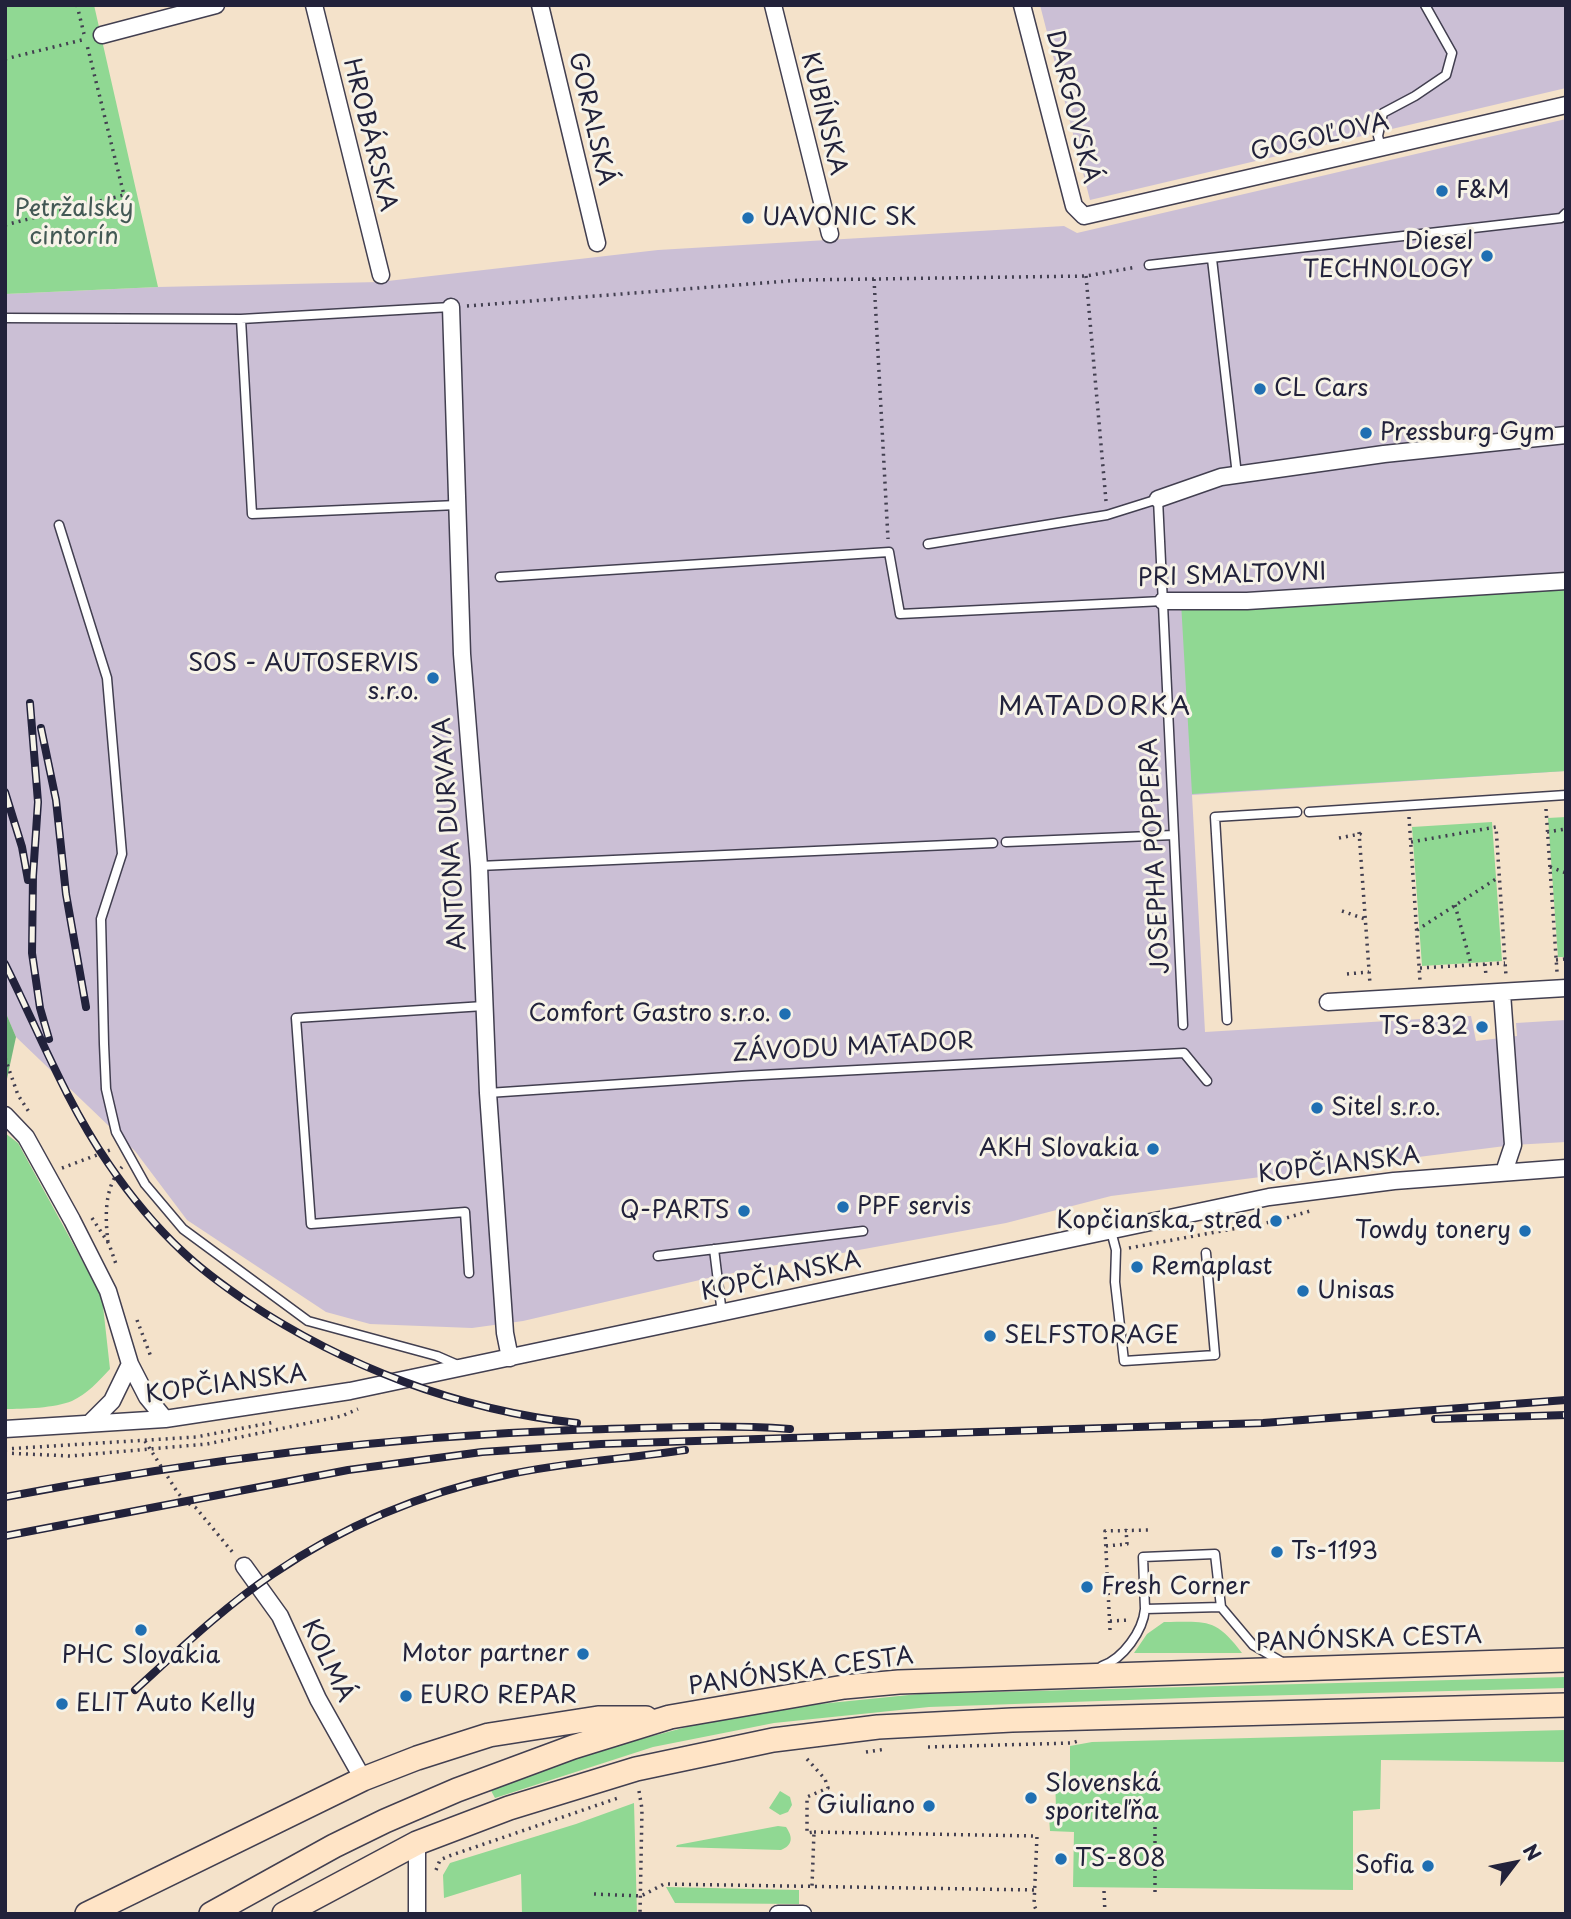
<!DOCTYPE html>
<html>
<head>
<meta charset="utf-8">
<style>
  body { margin:0 }
  #map { position:relative; width:1571px; height:1919px; overflow:hidden; background:#f4e2ca; font-family:"Playpen Sans",sans-serif }
  canvas { display:block }
  .frame { position:absolute; inset:0; border:7px solid #22223b; pointer-events:none }
  .north { position:absolute; left:1480px; top:1828px; width:70px; height:70px; -webkit-text-stroke:5px #f7f3e8; paint-order:stroke; rotate:58deg; font-size:19px; font-weight:700; line-height:28px; text-align:center; color:#22223b }
  .north::after { content:''; display:block; margin:auto; width:24px; height:32px; background:#22223b; clip-path:polygon(50% 0,100% 100%,50% 72%,0 100%) }
</style>
</head>
<body>
<div id="map">
<canvas width="1571" height="1919"></canvas>
<div class="frame"></div>
<div class="north">N</div>
</div>
<script>
const g = document.querySelector('canvas').getContext('2d');
g.lineJoin = 'round';
function fillPath(path, color) { g.fillStyle = color; g.fill(path, 'evenodd'); }
function trace(path, color, width, dash) { g.strokeStyle = color; g.lineWidth = width; g.lineCap = dash ? 'butt' : 'round'; g.setLineDash(dash || []); g.stroke(path); }
function label(font, color, halo, rows, align = 'center') {
  g.font = font + ' "Playpen Sans",sans-serif'; g.lineWidth = 6; g.setLineDash([]); g.textBaseline = 'middle'; g.strokeStyle = halo; g.fillStyle = color; for (const [text, x, y, turn = 0] of rows) {
    g.save(); g.translate(x, y); g.rotate((+turn || 0) * Math.PI / 180); g.textAlign = isNaN(turn) ? turn : align; if (halo) g.strokeText(text, 0, 0); g.fillText(text, 0, 0); g.restore();
  }
}
const industrial = new Path2D(`
  M1040,5H1566V88L1090,200Z
  M1566,119V771L1192,795L1205,1032L1471,1016L1476,1041L1517,1036L1516,1023L1566,1020V1142L1513,1145L1111,1196L1006,1223L717,1276L523,1321L472,1328L370,1324L326,1312L187,1220L135,1151L16,1037L5,1011V294L158,287L379,282L658,250L1064,226L1077,233Z`);
const green = new Path2D(`
  M5,5H94L158,287L5,294Z
  M1566,581V771L1192,794L1181,602Z
  M1566,817V957H1558L1548,818Z
  M1492,822L1502,961L1422,966L1412,827Z
  M5,1133L18,1143L102,1297L110,1369C99,1381 87,1394 72,1401C55,1408 24,1409 5,1409Z
  M1164,1622C1206,1622 1215,1617 1242,1653H1134L1147,1634Z
  M1566,1677V1688L1214,1697L929,1707L774,1723L653,1747L495,1798L489,1787L599,1750L706,1722L780,1708L919,1694Z
  M1566,1730V1762L1381,1760L1380,1809L1353,1811V1890L1073,1887L1074,1832L1050,1831L1049,1817L1060,1816V1807H1056L1055,1779H1070V1746L1092,1742Z
  M780,1791L790,1797L792,1805L788,1812L780,1815L769,1808Z
  M634,1803L637,1914H522L521,1874L444,1898L443,1875L450,1863L576,1824Z
  M778,1826L786,1827C793,1837 793,1845 781,1850L676,1847L677,1845Z
  M666,1887L799,1890V1904L675,1903Z`);
const forest = new Path2D(`
  M5,1011L16,1037L5,1088Z`);
const path = new Path2D(`
  M77,5L84,34
  M5,59L86,39
  M5,225L124,195L87,45
  M1086,276L1106,501
  M874,279L888,539
  M467,306L801,280L1086,276L1137,267
  M1546,809L1557,972
  M1409,817L1420,981
  M1359,832L1370,984
  M1547,832L1566,829
  M1339,838L1360,834L1362,829
  M1411,842L1496,827L1506,976
  M1550,867L1566,873
  M1455,905L1471,964
  M1342,911L1365,919
  M1417,930L1499,877
  M1556,960L1566,959
  M1485,964L1486,976
  M1420,968L1505,963
  M1347,974L1369,972
  M5,1058L18,1095L29,1112
  M62,1168L113,1149
  M92,1218L109,1244L116,1264
  M108,1242C105,1217 104,1187 122,1167
  M1129,1248L1276,1221L1310,1211
  M137,1320L151,1357
  M145,1441L178,1493L186,1502L196,1508L234,1554
  M5,1449L196,1437L275,1422
  M5,1453L70,1456L207,1444L342,1416L358,1409
  M1106,1546L1127,1544L1126,1529
  M1110,1621L1129,1620
  M1110,1630L1105,1531L1151,1530
  M928,1747L1072,1743L1081,1740
  M866,1752L886,1749
  M807,1759L825,1779L828,1788L807,1797V1833L814,1832L812,1886
  M639,1791L642,1809L640,1914
  M814,1832L1037,1836L1034,1905L1038,1914
  M436,1870L440,1860L449,1856L621,1797
  M1104,1891L1105,1914
  M1155,1892V1811
  M594,1894L641,1896L664,1884L1035,1890`);
const lane = new Path2D(`
  M1381,147L1378,136L1383,113L1415,96L1446,75L1452,53L1425,5
  M1212,259L1237,475
  M1149,265L1561,218L1566,213
  M451,307L241,319L252,514L457,505
  M5,318L241,319
  M59,525L107,678L122,854L101,919L104,1044L106,1089L116,1132L145,1184L183,1229L308,1321L437,1356L460,1366
  M928,544L1107,515L1158,499L1183,1025
  M500,577L889,552L900,614L1163,601
  M1309,812L1566,795
  M1006,842L1174,835
  M479,866L993,843
  M1227,1020L1215,817L1297,812
  M488,1093L742,1076L1184,1053L1207,1081
  M1111,1231L1116,1250L1115,1282L1124,1361L1215,1355L1206,1253
  M714,1249L722,1314
  M658,1256L863,1231
  M469,1273L465,1212L311,1224L296,1018L484,1006
  M1145,1609L1143,1557L1215,1554L1221,1607
  M1102,1666C1123,1659 1143,1631 1145,1609L1221,1607L1253,1645L1282,1662`);
const street = new Path2D(`
  M314,5L381,275
  M540,5L597,243
  M773,5L830,234
  M1022,5L1074,206L1084,216L1566,105
  M102,35L216,5
  M451,307L462,654L479,866L488,1093L505,1333L510,1358
  M1158,499L1221,477L1384,454L1566,435
  M1163,601H1247L1566,581
  M1502,993L1513,1145L1504,1172
  M1328,1002L1566,988
  M5,1115L26,1137L72,1220L108,1291L130,1364L147,1397L165,1419
  M91,1422L112,1401L130,1364
  M5,1429L165,1419L350,1391L1269,1197L1394,1181L1566,1168
  M244,1566L280,1616L318,1699L363,1779
  M417,1843V1914
  M778,1914H803`);
const secondary = new Path2D(`
  M87,1914L363,1779L417,1758L489,1735L598,1718H646
  M211,1914L334,1846L385,1821L457,1790L573,1747L670,1717L844,1687L899,1682L1566,1660
  M284,1914L417,1843L509,1808L636,1769L773,1740L878,1727L1012,1720L1566,1705`);
const rail = new Path2D(`
  M30,703L38,802L33,876L32,953L40,1008L49,1039
  M41,728L56,800L66,894L86,1007
  M5,792L22,847L28,880
  M5,964C38,1030 66,1102 108,1163C129,1194 155,1226 183,1252C202,1270 224,1286 246,1301C345,1367 459,1410 577,1423
  M1435,1419L1566,1415
  M5,1497C193,1461 381,1437 573,1430C645,1428 717,1424 790,1429
  M5,1536L348,1470L482,1452L601,1444L1263,1423L1566,1400
  M135,1690C179,1650 224,1607 273,1574C343,1526 423,1493 506,1475C565,1462 625,1459 685,1450`);
const markers = [
  [1442,191,7,"#1f6fb2"],
  [748,218,7,"#1f6fb2"],
  [1487,256,7,"#1f6fb2"],
  [1260,389,7,"#1f6fb2"],
  [1366,433,7,"#1f6fb2"],
  [433,678,7,"#1f6fb2"],
  [785,1014,7,"#1f6fb2"],
  [1482,1027,7,"#1f6fb2"],
  [1317,1108,7,"#1f6fb2"],
  [1153,1149,7,"#1f6fb2"],
  [843,1207,7,"#1f6fb2"],
  [744,1211,7,"#1f6fb2"],
  [1276,1221,7,"#1f6fb2"],
  [1525,1231,7,"#1f6fb2"],
  [1137,1267,7,"#1f6fb2"],
  [1303,1291,7,"#1f6fb2"],
  [990,1336,7,"#1f6fb2"],
  [1277,1552,7,"#1f6fb2"],
  [1087,1587,7,"#1f6fb2"],
  [141,1630,7,"#1f6fb2"],
  [583,1654,7,"#1f6fb2"],
  [406,1696,7,"#1f6fb2"],
  [62,1704,7,"#1f6fb2"],
  [1031,1798,7,"#1f6fb2"],
  [929,1806,7,"#1f6fb2"],
  [1061,1859,7,"#1f6fb2"],
  [1428,1866,7,"#1f6fb2"]
];
const streetNames = [
  ["DARGOVSKÁ",1072,107,76],
  ["KUBÍNSKA",823,114,76],
  ["GORALSKÁ",591,119,77],
  ["HROBÁRSKA",369,135,76],
  ["GOGOĽOVA",1320,138,-13],
  ["PRI SMALTOVNI",1232,576,-2],
  ["ANTONA DURVAYA",451,834,-94],
  ["JOSEPHA POPPERA",1156,856,-93],
  ["ZÁVODU MATADOR",853,1048,-3],
  ["KOPČIANSKA",1339,1166,-7],
  ["KOPČIANSKA",781,1277,-12],
  ["KOPČIANSKA",226,1385,-8],
  ["PANÓNSKA CESTA",1369,1640,-2],
  ["KOLMÁ",327,1661,64],
  ["PANÓNSKA CESTA",801,1672,-8]
];
const poiNames = [
  ["F&M",1456,191],
  ["UAVONIC SK",762,218],
  ["Diesel",1473,242,"right"],
  ["TECHNOLOGY",1473,270,"right"],
  ["CL Cars",1274,389],
  ["Pressburg Gym",1380,433],
  ["SOS - AUTOSERVIS",419,664,"right"],
  ["s.r.o.",419,692,"right"],
  ["Comfort Gastro s.r.o.",771,1014,"right"],
  ["TS-832",1468,1027,"right"],
  ["Sitel s.r.o.",1331,1108],
  ["AKH Slovakia",1139,1149,"right"],
  ["PPF servis",857,1207],
  ["Q-PARTS",730,1211,"right"],
  ["Kopčianska, stred",1262,1221,"right"],
  ["Towdy tonery",1511,1231,"right"],
  ["Remaplast",1151,1267],
  ["Unisas",1317,1291],
  ["SELFSTORAGE",1004,1336],
  ["Ts-1193",1291,1552],
  ["Fresh Corner",1101,1587],
  ["Motor partner",569,1654,"right"],
  ["PHC Slovakia",141,1656,"center"],
  ["EURO REPAR",420,1696],
  ["ELIT Auto Kelly",76,1704],
  ["Slovenská",1045,1784],
  ["sporiteľňa",1045,1812],
  ["Giuliano",915,1806,"right"],
  ["TS-808",1075,1859],
  ["Sofia",1414,1866,"right"]
];
const parkNames = [
  ["Petržalský",74,209],
  ["cintorín",74,237]
];
const neighbourhoodNames = [
  ["MATADORKA",1095,708]
];
fillPath(industrial, '#cbbfd5');
fillPath(green, '#90d893');
fillPath(forest, '#74b87d');
trace(lane, '#423f50', 11);
trace(street, '#423f50', 19);
trace(secondary, '#423f50', 26);
trace(path, '#423f50', 3.5, [2, 5]);
trace(lane, '#fff', 8);
trace(street, '#fff', 16);
trace(secondary, '#ffe4c6', 23);
trace(rail, '#22223b', 8);
trace(rail, '#f7f3e8', 5, [16]);
for (const [x, y, r, color] of markers) { const dot = new Path2D(); dot.arc(x, y, r, 0, 2 * Math.PI); g.fillStyle = color; g.fill(dot); trace(dot, '#f7f3e8', 2.5); }
label('24px', '#22223b', '#f7f3e8', streetNames);
label('24px', '#22223b', '#f7f3e8', poiNames, 'left');
label('24px', '#435955', '#f7f3e8', parkNames);
g.letterSpacing = '2px';
label('26px', '#22223b', '#f7f3e8', neighbourhoodNames);
g.letterSpacing = '0px';
</script>
</body>
</html>
